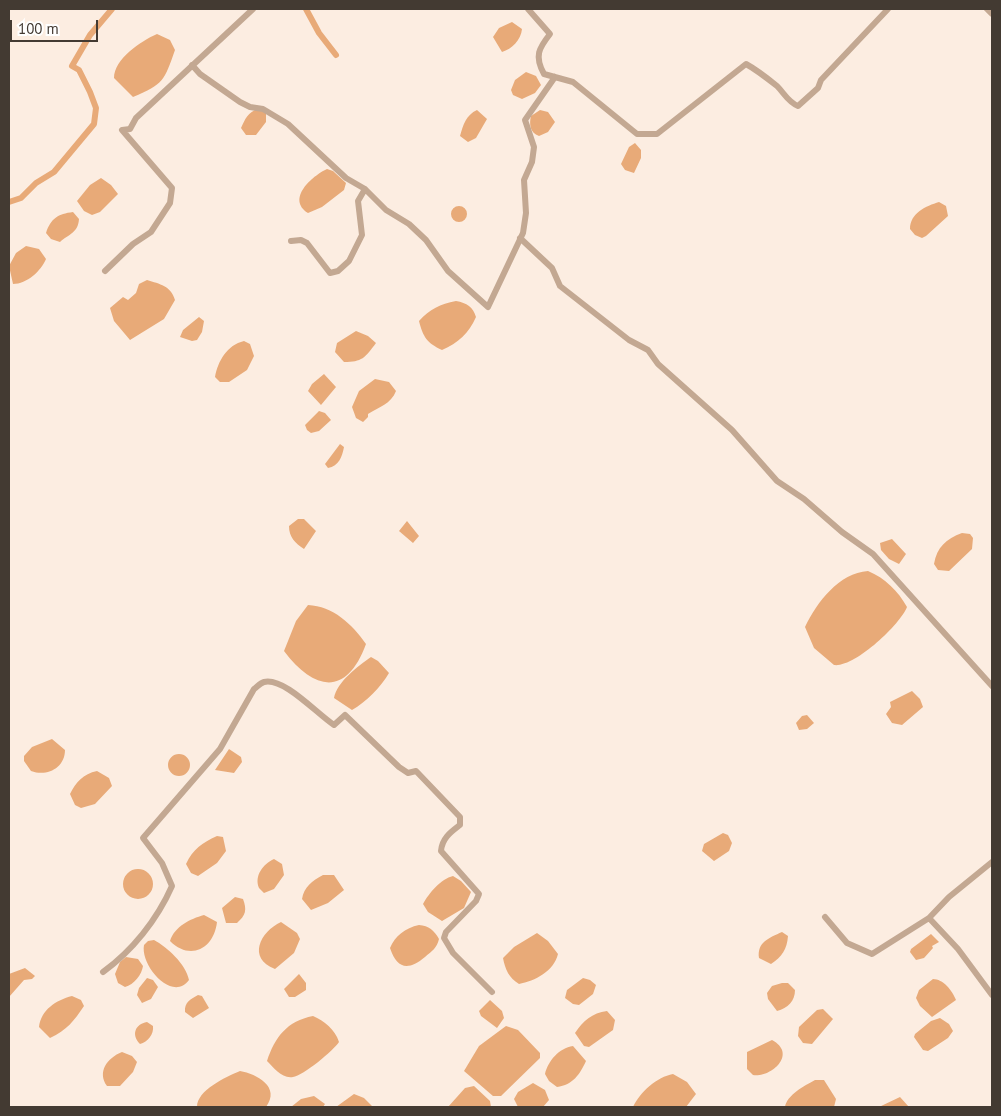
<!DOCTYPE html>
<html>
<head>
<meta charset="utf-8">
<style>
  body { margin:0 }
  #map { position:relative; width:1001px; height:1116px; overflow:hidden; background:#fcede1; font-family:"PT Sans",sans-serif }
  canvas { display:block }
  .frame { position:absolute; inset:0; border:10px solid #433a32; pointer-events:none }
  .scale { position:absolute; left:10px; top:20px; width:88px; height:22px; box-sizing:border-box; border:2px solid #433a32; border-top:0; padding-left:6px; font-size:15px; line-height:18px; white-space:nowrap; color:#433a32; -webkit-text-stroke:4px #fff; paint-order:stroke }
</style>
</head>
<body>
<div id="map">
<canvas width="1001" height="1116"></canvas>
<div class="frame"></div>
<div class="scale">100 m</div>
</div>
<script>
const g = document.querySelector('canvas').getContext('2d');
g.lineJoin = 'round';
function fillPath(path, color) { g.fillStyle = color; g.fill(path, 'evenodd'); }
function trace(path, color, width, dash) { g.strokeStyle = color; g.lineWidth = width; g.lineCap = dash ? 'butt' : 'round'; g.setLineDash(dash || []); g.stroke(path); }
const water = new Path2D(`
  M512,22L522,29C521,40 512,49 502,52L493,37L499,28Z
  M157,34L170,40L175,50C164,81 164,84 133,97L114,78C114,59 141,41 157,34Z
  M526,72L536,76L541,85L535,93L522,99L513,95L511,90L515,80Z
  M258,109L266,113V122L256,135H246L241,128C245,119 248,112 258,109Z
  M477,110L487,119L476,138L468,142L460,136C463,125 466,115 477,110Z
  M540,110L548,112L555,122L548,132L539,136C530,133 529,124 531,116Z
  M635,143L641,150V158L634,173L625,170L621,164L629,147Z
  M327,169L333,171L346,183L344,190L322,207L308,213C286,199 312,176 327,169Z
  M101,178L111,185L118,194L100,212L92,215L84,211L77,201L90,185Z
  M939,202L946,206L948,216L926,236L922,238L915,235L910,229C910,213 926,206 939,202Z
  M451 214a8 8 0 1 1 16 0a8 8 0 1 1-16 0Z
  M73,212L79,219C78,233 69,234 60,242L51,239L46,233C51,218 58,214 73,212Z
  M26,246L39,249L46,259C41,271 27,284 13,284L9,266L16,253Z
  M147,280C160,284 171,286 175,300L164,319L130,340L114,321L110,308L123,297L128,300L136,293L139,284Z
  M456,301C467,303 473,307 476,317C469,333 458,343 442,350C427,343 423,337 419,321C430,309 440,304 456,301Z
  M199,317L204,321L202,332L197,340L192,341L180,337L183,330Z
  M356,331L368,336L376,343C365,358 362,362 344,362L335,352L337,343Z
  M244,341L250,344L254,356L247,370L229,382H220L215,377C218,361 227,345 244,341Z
  M324,374L336,387L321,405L308,391L312,384Z
  M375,379L389,382L396,391C391,404 379,407 368,414V417L363,422L356,418L352,407L359,391Z
  M319,411L325,413L331,420L319,431L311,433L307,430L305,425Z
  M340,444L344,447C342,457 339,466 328,468L325,464Z
  M298,519H304L316,531L304,549C295,543 289,537 289,526Z
  M407,521L419,536L413,543L399,531Z
  M962,533L970,534L973,538L972,549L949,571L938,570L934,564C937,547 946,539 962,533Z
  M892,539L906,554L899,564L889,559L881,550L880,543Z
  M868,571C885,578 898,591 907,607C900,625 854,668 834,665L814,648L805,627C817,602 839,573 868,571Z
  M308,605C333,606 352,624 366,644C347,696 315,692 284,651L296,621Z
  M371,657L378,661L389,673C381,687 366,702 352,710L334,698C337,682 358,666 371,657Z
  M912,691L920,699L923,707L902,725L892,723L886,714L891,707L890,702Z
  M807,715L814,723L807,729L799,730L796,723L802,716Z
  M52,739L65,750C65,768 47,777 31,771L24,761V756L32,747Z
  M229,749L241,757L242,762L234,773L215,770Z
  M168 765a11 11 0 1 1 22 0a11 11 0 1 1-22 0Z
  M97,771L109,778L112,786L95,804L81,808L75,805L70,794C76,782 83,774 97,771Z
  M723,833L728,835L732,843L729,851L714,861L702,851L704,844Z
  M217,836L223,837L226,851L217,863L198,876L191,873L186,864C193,849 202,843 217,836Z
  M274,859L282,864L284,875L274,889L264,893L259,888C254,876 263,864 274,859Z
  M123 884a15 15 0 1 1 30 0a15 15 0 1 1-30 0Z
  M323,875H334L344,890L328,903L311,910L302,899C304,887 312,881 323,875Z
  M453,876L461,881L471,892L464,908L442,921L428,912L423,904C429,893 441,879 453,876Z
  M235,897L243,899C247,910 246,915 237,923H226L222,908Z
  M204,915L217,922C214,949 190,961 170,941C175,926 190,919 204,915Z
  M281,922L297,933L300,939L294,953L275,969C247,958 260,932 281,922Z
  M419,925C429,926 434,930 439,939C437,948 432,951 425,957C408,971 397,969 390,948C395,936 405,928 419,925Z
  M782,932L788,936C787,949 782,957 771,964L759,958C757,942 769,938 782,932Z
  M537,933L548,941L558,954C554,971 535,981 519,984C509,978 505,969 503,958L514,947Z
  M931,934L939,942L932,946L933,948L924,958L916,960L910,952L911,949Z
  M154,940C167,947 186,964 189,980C172,1003 140,965 144,945L148,941Z
  M126,957L138,959L143,966C142,974 134,985 125,987L118,983L115,974L120,962Z
  M25,968L35,976L32,979L24,980L9,997V974Z
  M299,974L306,983V990L295,997H289L284,989Z
  M147,978L153,980L158,987L151,999L142,1003L137,995L139,988Z
  M583,978L590,980L596,985L593,994L579,1005L573,1004L565,998L567,990Z
  M933,979C943,979 952,990 956,1000L932,1017L920,1006L916,998L919,990Z
  M782,983H788L795,990C795,1001 788,1008 777,1011L768,999L767,993L772,986Z
  M198,995L202,996L209,1008L193,1018L185,1012C184,1002 191,999 198,995Z
  M72,996L81,1000L84,1006C74,1021 67,1030 50,1038L39,1027C41,1010 56,1000 72,996Z
  M490,1000L502,1011L504,1018L497,1028L481,1016L479,1011Z
  M823,1009L833,1019L812,1044L803,1043L798,1036L799,1027L817,1010Z
  M607,1011L615,1020L613,1030L589,1047L584,1046L575,1033C583,1021 592,1013 607,1011Z
  M313,1016C324,1021 335,1029 339,1042C334,1050 303,1076 293,1077C282,1079 274,1068 267,1061C275,1037 287,1021 313,1016Z
  M940,1018L949,1024L953,1031L948,1038L928,1051L923,1050L914,1037L915,1034L931,1021Z
  M147,1022L153,1026C154,1034 148,1042 140,1044C131,1035 135,1024 147,1022Z
  M506,1026L518,1030L540,1053V1058L501,1096H493L464,1071L479,1046Z
  M772,1040C798,1054 771,1078 753,1075L747,1069V1052Z
  M573,1046L586,1061C580,1074 573,1085 557,1087L549,1081L545,1074C548,1061 559,1048 573,1046Z
  M122,1052L132,1056L137,1062L133,1072L120,1086H107C97,1072 107,1058 122,1052Z
  M240,1071C257,1074 281,1087 266,1107H197C197,1090 226,1077 240,1071Z
  M673,1074L687,1082L696,1094L686,1107H633C640,1092 657,1077 673,1074Z
  M815,1080H824L836,1099L834,1107H785C787,1095 804,1086 815,1080Z
  M533,1083L545,1090L549,1100L543,1107H518L514,1099L518,1092Z
  M474,1086L490,1101L491,1107H448L465,1088Z
  M354,1094L364,1098L373,1107H336Z
  M314,1096L325,1104L323,1107H291L301,1099Z
  M900,1097L909,1107H879Z`);
const canal = new Path2D(`
  M306,9L319,33L336,55
  M9,202L21,198L36,183L54,172L94,124L96,108L90,92L79,70L72,66L90,35L112,9`);
const minor = new Path2D(`
  M528,9L550,34C539,48 534,56 544,74L573,82L637,134H657L746,64C757,70 767,78 777,86C784,93 788,102 798,106L818,88L821,80L888,9
  M987,9L992,14
  M192,65L200,74L240,102L250,107L263,109L288,124L346,178L365,189L358,201L362,235L349,261L338,271L330,273L307,243L301,240L291,241
  M365,189L386,210L409,224L426,240L448,271L488,307L523,233L526,213L524,180L532,162L534,147L525,120L555,77
  M520,238L552,268L560,286L629,340L648,350L658,364L732,430L777,481L804,499L842,532L873,554L992,686
  M105,271L133,244L151,232L170,203L172,188L122,130L130,129L136,118L253,9
  M825,917L847,943L872,954L929,918L958,949L992,995
  M929,918L949,897L992,862
  M103,972C132,951 157,920 172,886L162,863L143,838L220,749L254,689C257,687 260,683 264,682C284,677 317,714 334,725L345,715L399,767L408,773L416,771L460,817V825C451,832 442,838 441,851L479,894L476,901L446,932L444,938L453,953L492,992`);
fillPath(water, '#e8aa78');
trace(canal, '#e8aa78', 6);
trace(minor, '#c3a892', 6);
</script>
</body>
</html>
